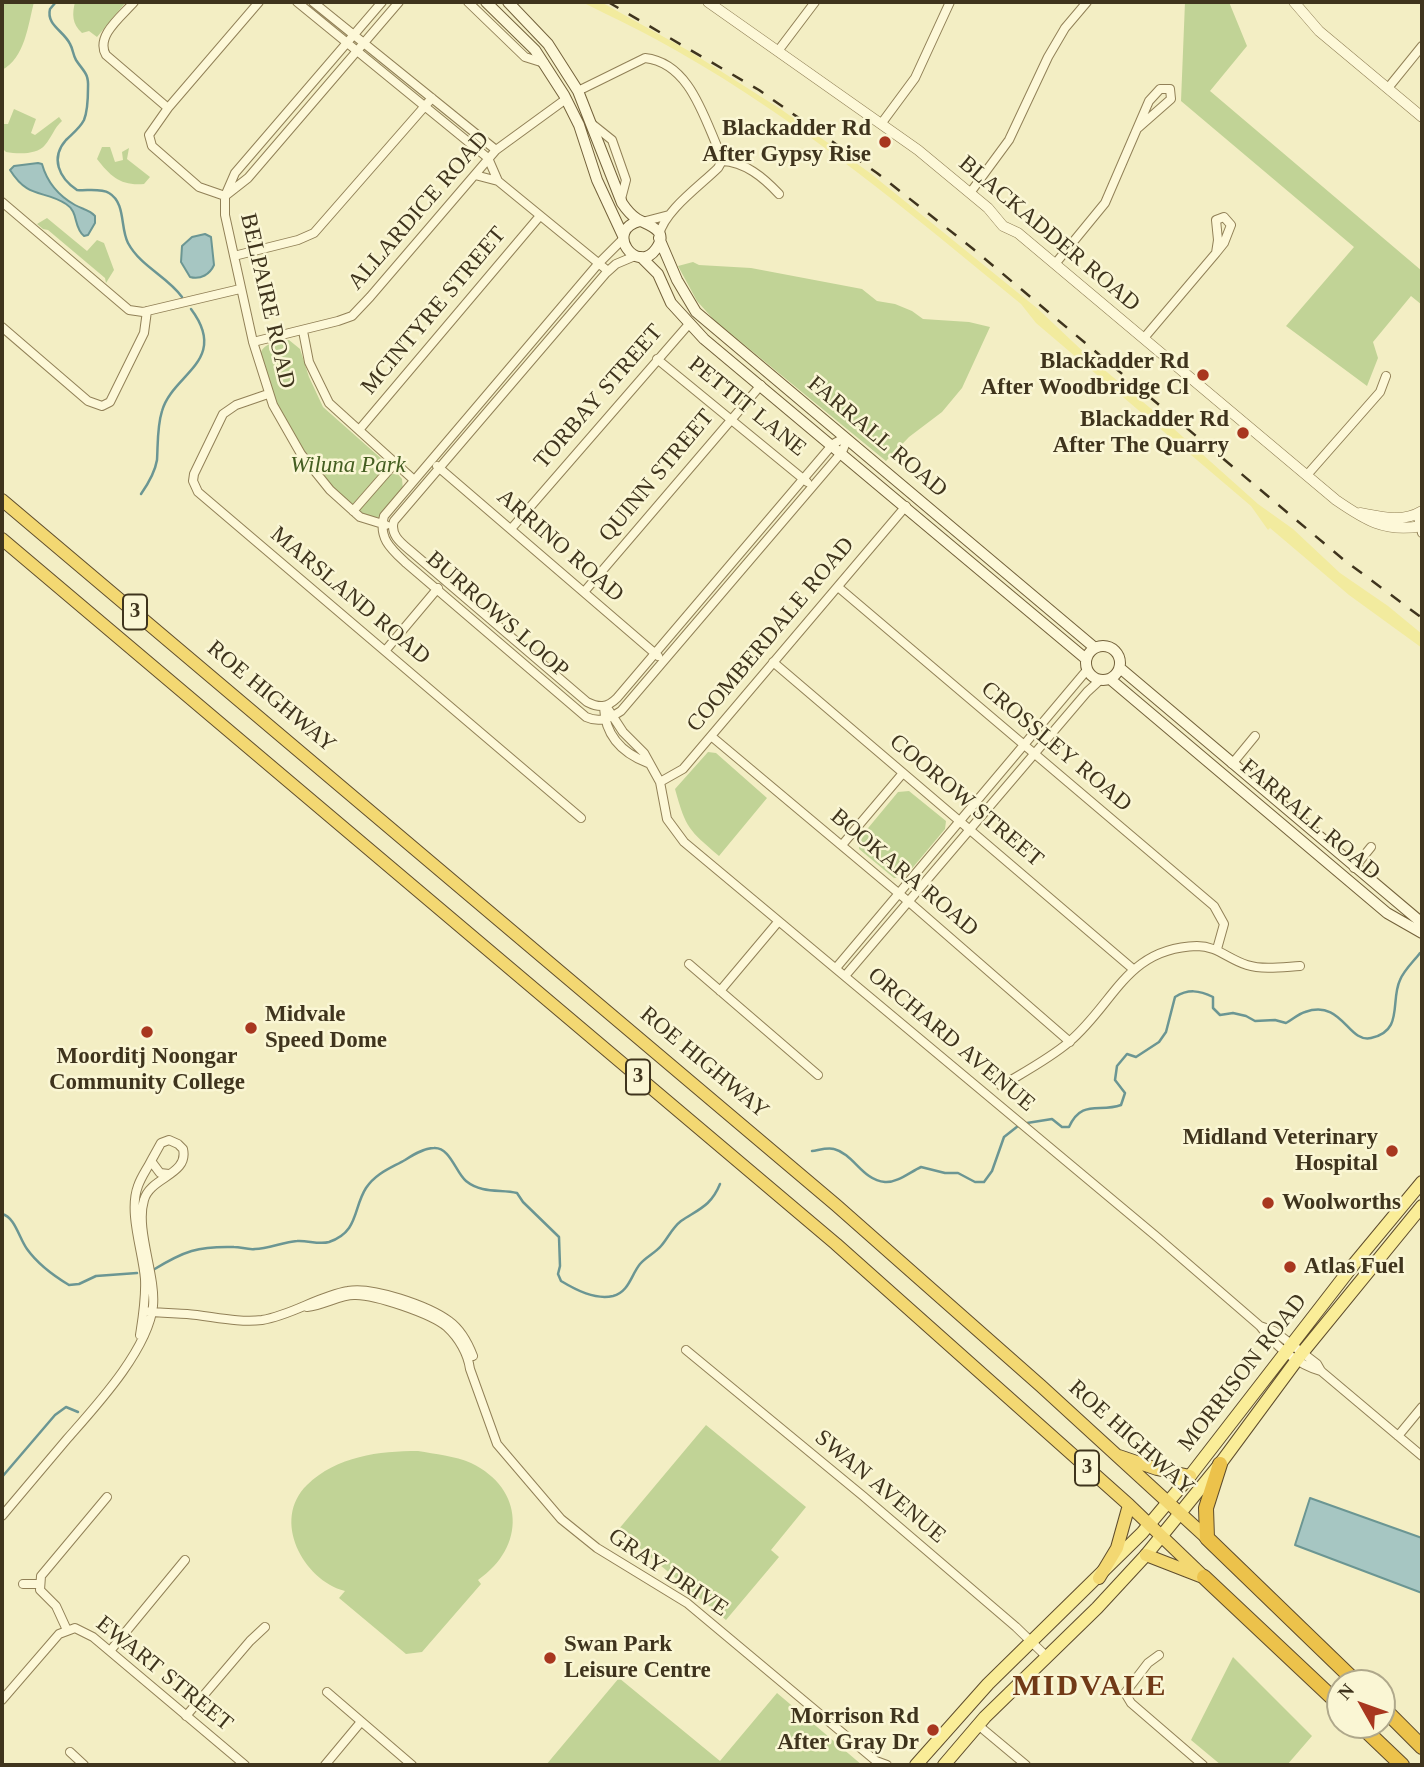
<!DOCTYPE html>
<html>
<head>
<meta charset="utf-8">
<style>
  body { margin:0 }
  #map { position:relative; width:1424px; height:1767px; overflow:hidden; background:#f3eec4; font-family:Georgia,serif }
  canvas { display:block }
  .frame { position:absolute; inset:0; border:4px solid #3f341d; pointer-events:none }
  .north { position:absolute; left:1326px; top:1669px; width:70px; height:70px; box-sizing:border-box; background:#faf6d4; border:2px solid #afa88b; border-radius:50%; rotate:310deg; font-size:19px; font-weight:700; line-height:28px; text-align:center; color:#3f341d }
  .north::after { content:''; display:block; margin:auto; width:24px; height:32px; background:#a8371f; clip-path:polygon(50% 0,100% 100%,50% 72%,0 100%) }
</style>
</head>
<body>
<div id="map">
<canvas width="1424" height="1767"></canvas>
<div class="frame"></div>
<div class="north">N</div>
</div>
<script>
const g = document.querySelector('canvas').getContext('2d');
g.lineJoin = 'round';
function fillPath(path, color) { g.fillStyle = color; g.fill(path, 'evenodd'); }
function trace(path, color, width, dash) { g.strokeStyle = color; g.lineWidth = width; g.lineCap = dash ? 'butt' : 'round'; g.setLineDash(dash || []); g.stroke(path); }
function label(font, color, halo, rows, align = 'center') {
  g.font = font + ' Georgia,serif'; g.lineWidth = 5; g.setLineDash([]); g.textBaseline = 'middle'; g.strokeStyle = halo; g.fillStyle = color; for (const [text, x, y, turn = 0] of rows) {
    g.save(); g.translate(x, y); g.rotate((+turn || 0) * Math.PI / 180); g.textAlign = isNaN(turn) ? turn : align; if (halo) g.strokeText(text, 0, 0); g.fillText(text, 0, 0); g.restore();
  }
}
const green = new Path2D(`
  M4,2H34C28,25 25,58 2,70Z
  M75,2H126L97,37L89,31L82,33C72,24 72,14 75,2Z
  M1185,2H1229L1247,46L1210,91L1422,271V305L1411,296L1373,342L1378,358L1367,386L1286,326L1354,247L1181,101Z
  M14,109L36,119L31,133L35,135L59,117L62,121C54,128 52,137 45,145C37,155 18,154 6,152L2,148V124H8Z
  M102,147H110L115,162L123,160L122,152L129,148L127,159L150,177L144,184C121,186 111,177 97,159Z
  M47,218L87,251L97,240L104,243L114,270L106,283L105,278L48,230L43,229L37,224Z
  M693,262L699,265L751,268L862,289L877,301L895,304L912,311L923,319L969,322L990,327L962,388L942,412L909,437L886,461L714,320L697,301L678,266Z
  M289,340L300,349L309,377L323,407L384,461V469L352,505H349L308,462L279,412L260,357C261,342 277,343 289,340Z
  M397,473L402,479L403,490L381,517L370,518L360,512V508L388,475Z
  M708,752L716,753L767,798L719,856C689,830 686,829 675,789Z
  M909,791L946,821L945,829L904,878H894L859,849V839L898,792Z
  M706,1425L806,1507L771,1550L779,1557L726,1620L618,1530Z
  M418,1451C435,1454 455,1456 471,1463C525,1489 526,1547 478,1580L481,1584L422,1652L406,1654L339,1598L345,1591C303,1580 271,1520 307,1485C337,1456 379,1451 418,1451Z
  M1233,1657L1312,1736L1287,1765H1221L1191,1740Z
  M619,1678L720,1761L777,1693L862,1765H546Z`);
const sand = new Path2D(`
  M582,2H601L689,51L782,110L870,173L1038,309L1090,358L1155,412L1258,504L1293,529L1340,573L1388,606L1422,634V648L1349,595L1270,528L1268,530L1251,506L1036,323L1021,304C911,214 801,121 677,51C646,33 614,18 582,2Z`);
const water = new Path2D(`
  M38,163L42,164C47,182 59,196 75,205C82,209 90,210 95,216V223L88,235L84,236C73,227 79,212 66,204C43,189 29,200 10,170L14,166Z
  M205,234L211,237L214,265C210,274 201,280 190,277L181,262L182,246L192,237Z
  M1310,1498L1422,1538V1593L1295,1545Z`);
const stream = new Path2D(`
  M56,2L50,9C46,25 64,31 70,44C73,49 73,55 76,60C83,71 89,73 88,88C88,98 88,110 84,120C80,128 72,134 66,140C50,158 59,178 77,190C86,191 101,188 109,193C126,203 120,228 128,243C141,267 167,276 182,297
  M141,494C148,484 155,472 157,460C158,444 157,427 162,411C172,374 230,361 191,309
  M1027,1123L1052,1119L1062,1127H1069C1082,1099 1099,1113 1121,1105L1125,1093L1115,1080L1117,1066L1127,1054L1136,1057L1159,1042L1166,1032L1175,997C1188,989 1199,990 1213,997V1008L1220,1015L1233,1013L1246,1016L1255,1021L1275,1020L1286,1023C1292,1020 1298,1014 1305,1012C1343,999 1347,1043 1371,1038C1404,1031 1390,1001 1400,980C1404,970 1414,961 1420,953
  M812,1151C819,1150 828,1147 834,1149C854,1154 862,1180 885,1182C897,1183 910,1172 921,1167L945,1173H958L975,1182H984L992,1171L1004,1137L1018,1126
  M2,1214C15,1217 19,1238 27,1249C37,1263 54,1276 69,1285L79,1284L96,1276L137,1273
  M153,1270C184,1251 198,1246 234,1247C241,1247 248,1250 255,1249C268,1249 283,1242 297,1241C307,1240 319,1245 329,1242C359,1232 353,1208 366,1188C376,1173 391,1168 405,1160C413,1155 424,1148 434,1148C450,1147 456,1173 466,1181C482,1194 501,1189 517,1193L523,1202L559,1237L560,1266L558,1274L561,1281C576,1290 595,1300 613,1296C629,1292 631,1275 640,1264C646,1257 655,1253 661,1246C668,1238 672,1228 681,1221C699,1209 711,1206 720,1184
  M2,1477L55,1415L66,1407L78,1412`);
const minor = new Path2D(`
  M134,2C122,16 95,36 106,55L168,108
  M297,2L488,158L498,181
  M313,2L496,150
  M382,2L235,173L225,196V215L253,342L273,405L301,454L330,490L360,517L386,525
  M468,2L525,57L544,63
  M778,51L815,2
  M1388,88L1422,46
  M578,91L645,58C690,63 704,118 720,153L722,161L718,168C701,185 664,211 659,235
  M592,124L612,140L626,180L621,199
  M881,124L915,78L950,2
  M722,161C745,162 763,177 779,194
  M475,175L498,181L608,271
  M970,193L1009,140L1048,57L1065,28L1087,2
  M225,196L199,187L152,146L149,135L168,108L259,2
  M225,196L248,178L399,2
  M2,202L129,310L143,312L240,289
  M646,221L669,215
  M623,239L598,264L384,516C378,538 391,549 406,563L586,717C599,723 609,719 621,711L842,452L847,440
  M234,256L298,240L314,233L432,98
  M635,256L616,264L606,273L394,521C389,536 404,545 413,553L587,702C599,708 607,708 617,698L833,444L844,438
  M1055,264L1105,203L1149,101L1160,89H1170L1171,99L1138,128
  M2,327L88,401L102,406L110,402L144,333L147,311
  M303,331L309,362L329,403L414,480
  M1144,338L1216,253L1218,240L1216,220L1224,217L1231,225L1224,243L1216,253
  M253,342L338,321L352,316L370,297L496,150L566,99
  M657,359L807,482
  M268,394L236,405L223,414L194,474L193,481L198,492L581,818
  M359,430L539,217
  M437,466L658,656
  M1307,475L1380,392L1386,376
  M353,511L395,463
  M1417,514L1422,533
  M511,529L689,324
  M838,587L1214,906L1224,924L1217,949
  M584,592L761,385
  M385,651L438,588
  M773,662L1133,969
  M606,706L623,732L644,753L660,782L667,819L684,842L1157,1237L1260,1326C1273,1344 1299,1366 1321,1371
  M604,707C605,735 622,753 648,763
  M711,736L909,902L1070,1042
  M1232,764L1255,736
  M660,782L683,769L906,506
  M842,845L903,773
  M1354,868L1371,847
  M689,964L818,1075
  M836,968L1087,670
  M845,976L1087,692L1100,680
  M720,991L778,922
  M1001,1086C1024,1072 1049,1059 1069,1042C1115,1003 1126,948 1197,946C1217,946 1228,959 1247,965C1263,970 1283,967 1300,966
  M307,1307C324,1305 340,1295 354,1295C374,1294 432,1314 447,1327C459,1338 468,1354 470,1369L497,1444L561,1519L597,1548L687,1603L876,1761L887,1765
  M144,1311C158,1313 173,1313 187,1314C211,1316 238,1323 262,1320C293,1315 318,1296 348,1291C372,1286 429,1306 449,1321C460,1329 468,1343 473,1356
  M1260,1326L1274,1331L1317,1364L1321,1371L1422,1456
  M140,1335C143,1316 146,1299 145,1279C143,1252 128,1212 138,1186C141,1177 147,1169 151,1161
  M686,1350L863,1496L1016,1627L1046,1656
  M1398,1436L1422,1407
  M2,1516C24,1490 46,1464 67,1439C96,1406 148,1350 153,1306C156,1275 135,1229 144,1200C150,1177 189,1175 183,1149L178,1144L169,1140L161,1143L151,1161L160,1173L169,1174
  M23,1584H39
  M67,1630L56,1606L40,1590L41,1576L107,1497
  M110,1651L185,1560
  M1159,1655L1148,1663L1125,1693L1131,1703L1203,1765
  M327,1692L412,1765
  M2,1700L59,1634L75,1628L93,1637L245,1765
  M186,1716L250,1641L265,1627
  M978,1725L1026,1765
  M70,1752L84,1765
  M325,1765L360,1723`);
const tertiary = new Path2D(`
  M708,2L918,150L988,208L1003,226L1018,233L1336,500C1365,520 1385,533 1422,526
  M1294,2L1319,31L1422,117
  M1360,513C1381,517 1402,523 1422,511`);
const secondary = new Path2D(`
  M486,2L535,50L564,95L579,125L597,180L623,236
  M508,2L548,44L578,91L622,203C626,209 631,215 637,219C648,225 670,230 656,249C637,276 603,230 640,221
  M659,238L677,280L696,312L1095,648
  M641,257L658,274L671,303L704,339L1086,659
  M1086 663a17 17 0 1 1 34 0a17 17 0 1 1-34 0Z
  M1120,668L1422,923
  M1110,679L1387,913L1422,933`);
const primary = new Path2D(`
  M916,1765L988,1684L1142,1533L1190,1476L1354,1264L1422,1182
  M944,1765L985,1717L1097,1608L1146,1555L1220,1464L1302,1353L1422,1206`);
const trunk = new Path2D(`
  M2,500L836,1205L1041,1386L1207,1538
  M2,539L836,1244L1129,1505L1204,1577
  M1119,1456L1157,1469L1190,1476
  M1146,1555L1200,1576
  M1099,1578L1117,1548L1129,1505`);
const motorway = new Path2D(`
  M1220,1464L1206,1508L1207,1538L1357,1683
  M1204,1577L1340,1705
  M1382,1707L1422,1747
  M1360,1725L1402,1765`);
const rail = new Path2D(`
  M608,2L759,90L877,173L972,248L1344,560L1422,618`);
const markers = [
  [885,142,7,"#a8371f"],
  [1203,375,7,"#a8371f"],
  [1243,433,7,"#a8371f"],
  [251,1028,7,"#a8371f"],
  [147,1032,7,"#a8371f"],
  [1392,1151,7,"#a8371f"],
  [1268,1203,7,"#a8371f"],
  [1290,1267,7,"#a8371f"],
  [550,1658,7,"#a8371f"],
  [933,1730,7,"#a8371f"]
];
const shields = [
  [135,612,24],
  [638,1077,24],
  [1087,1468,24]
];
const shieldNames = [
  ["3",135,612],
  ["3",638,1077],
  ["3",1087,1468]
];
const poiNames = [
  ["Blackadder Rd",871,129],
  ["After Gypsy Rise",871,155],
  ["Blackadder Rd",1189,362],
  ["After Woodbridge Cl",1189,388],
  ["Blackadder Rd",1229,420],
  ["After The Quarry",1229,446],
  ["Midvale",265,1015,"left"],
  ["Speed Dome",265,1041,"left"],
  ["Moorditj Noongar",147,1057,"center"],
  ["Community College",147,1083,"center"],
  ["Midland Veterinary",1378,1138],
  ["Hospital",1378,1164],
  ["Woolworths",1282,1203,"left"],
  ["Atlas Fuel",1304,1267,"left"],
  ["Swan Park",564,1645,"left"],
  ["Leisure Centre",564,1671,"left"],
  ["Morrison Rd",919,1717],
  ["After Gray Dr",919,1743]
];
const streetNames = [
  ["ALLARDICE ROAD",419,211,-49],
  ["BLACKADDER ROAD",1049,234,40],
  ["BELPAIRE ROAD",267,301,77],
  ["MCINTYRE STREET",434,311,-50],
  ["TORBAY STREET",599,397,-49],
  ["PETTIT LANE",747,407,39],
  ["FARRALL ROAD",877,437,40],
  ["QUINN STREET",657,476,-50],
  ["ARRINO ROAD",560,546,41],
  ["MARSLAND ROAD",350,596,40],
  ["BURROWS LOOP",497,615,41],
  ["COOMBERDALE ROAD",771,635,-50],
  ["ROE HIGHWAY",271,697,40],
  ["CROSSLEY ROAD",1056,747,40],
  ["COOROW STREET",966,801,40],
  ["FARRALL ROAD",1310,820,40],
  ["BOOKARA ROAD",904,873,40],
  ["ORCHARD AVENUE",951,1040,40],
  ["ROE HIGHWAY",704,1063,40],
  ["MORRISON ROAD",1243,1373,-52],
  ["ROE HIGHWAY",1131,1438,42],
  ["SWAN AVENUE",880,1487,40],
  ["GRAY DRIVE",668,1573,34],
  ["EWART STREET",164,1674,39]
];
const parkNames = [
  ["Wiluna Park",348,466]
];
const districtNames = [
  ["MIDVALE",1090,1687]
];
fillPath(green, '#c1d396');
fillPath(sand, '#f2eb9e');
fillPath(water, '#a6c6c2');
trace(water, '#6b9693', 2);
trace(stream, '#6b9693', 2.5);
trace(minor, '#918057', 10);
trace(tertiary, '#918057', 11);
trace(secondary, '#73613a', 12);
trace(primary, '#5e4c2c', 14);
trace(trunk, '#5e4c2c', 14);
trace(motorway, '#5e4c2c', 16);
trace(minor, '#fdf8d8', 8);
trace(tertiary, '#fdf8d8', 10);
trace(secondary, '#fdf8d8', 10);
trace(primary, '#faed98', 12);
trace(trunk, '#f3d872', 12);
trace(motorway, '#ecc24b', 14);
trace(rail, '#3f341d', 2.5, [12, 12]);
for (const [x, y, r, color] of markers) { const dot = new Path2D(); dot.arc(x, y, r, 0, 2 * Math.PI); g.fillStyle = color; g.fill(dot); trace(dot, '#faf6d4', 2.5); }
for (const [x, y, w] of shields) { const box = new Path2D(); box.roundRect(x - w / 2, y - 17.5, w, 35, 5); g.fillStyle = '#faf6d4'; g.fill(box); trace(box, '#3f341d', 2); }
label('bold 21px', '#3f341d', null, shieldNames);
label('bold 23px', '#3f341d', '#faf6d4', poiNames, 'right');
label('23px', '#3f341d', '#faf6d4', streetNames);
label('italic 23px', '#445e21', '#faf6d4', parkNames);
g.letterSpacing = '2px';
label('bold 30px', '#713a17', '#faf6d4', districtNames);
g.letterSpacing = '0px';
</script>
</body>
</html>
